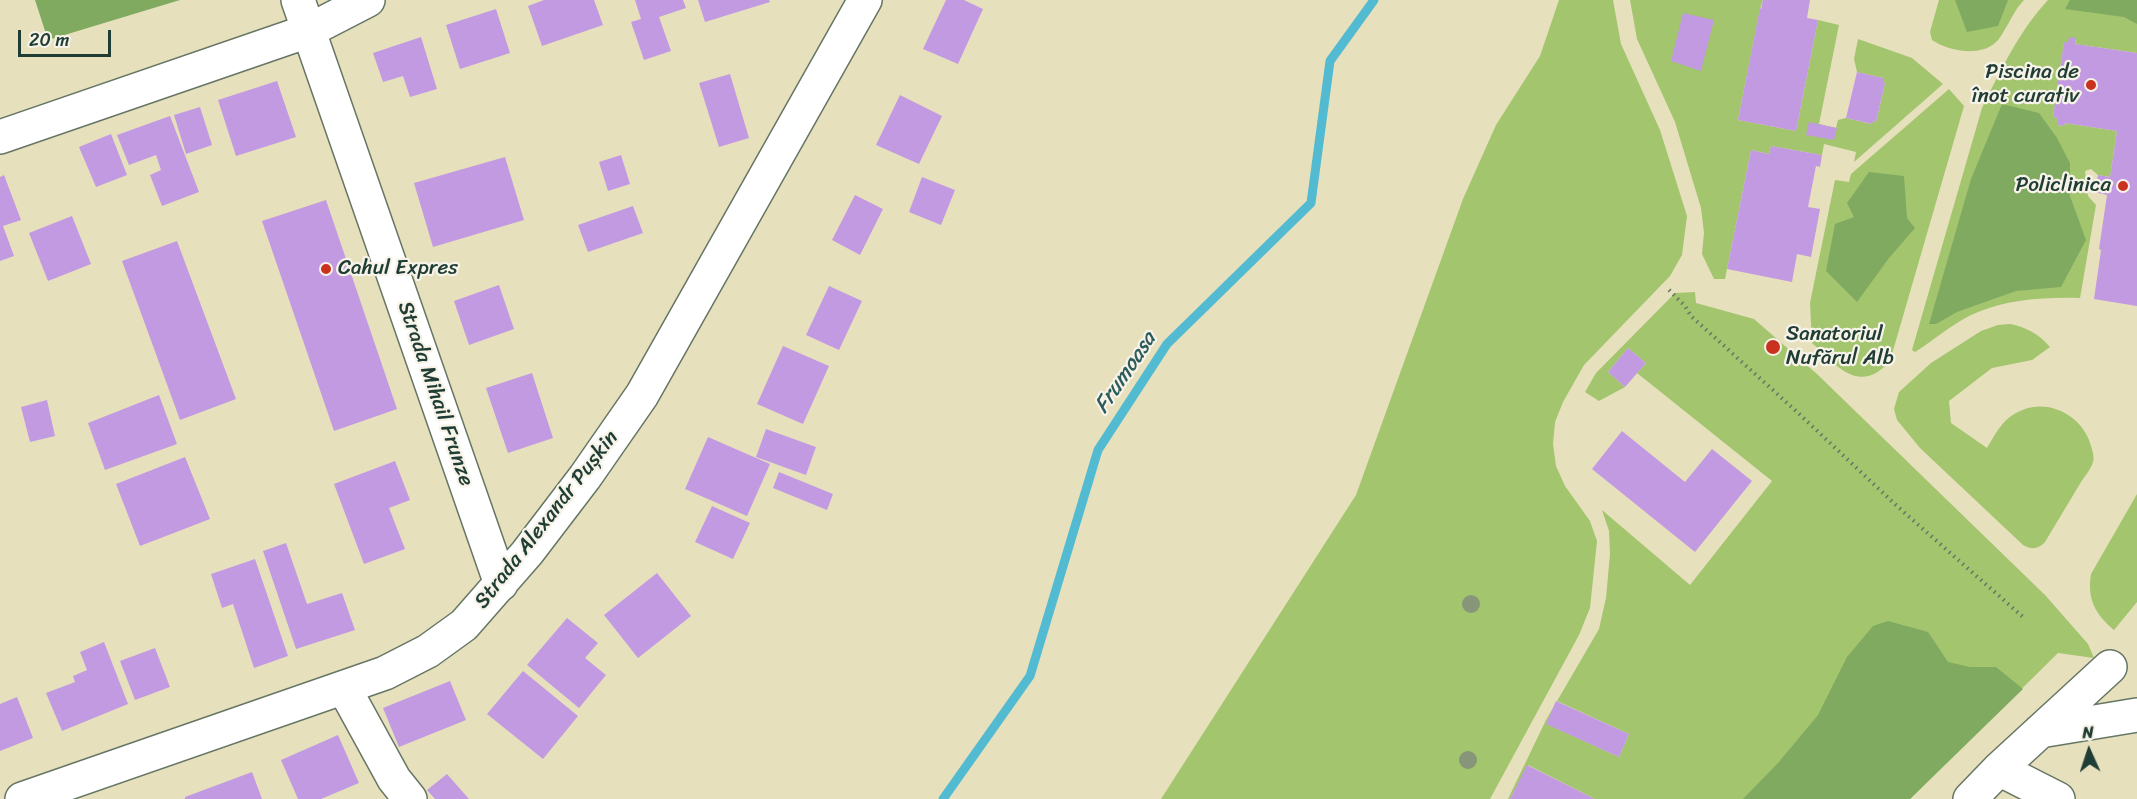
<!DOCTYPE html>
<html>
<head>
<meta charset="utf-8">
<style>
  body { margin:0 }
  #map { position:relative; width:2137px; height:799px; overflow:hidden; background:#e7e0bd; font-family:Sriracha,sans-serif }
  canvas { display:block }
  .north { position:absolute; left:2059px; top:721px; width:60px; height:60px; -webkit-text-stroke:4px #f7f3e8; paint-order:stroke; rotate:357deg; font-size:16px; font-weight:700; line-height:24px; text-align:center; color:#1f3d34 }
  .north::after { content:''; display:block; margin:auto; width:21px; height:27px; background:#1f3d34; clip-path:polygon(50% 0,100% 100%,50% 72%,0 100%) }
  .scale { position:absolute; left:18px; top:30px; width:93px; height:27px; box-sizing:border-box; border:3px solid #1f3d34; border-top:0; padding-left:8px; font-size:18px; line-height:21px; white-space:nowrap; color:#1f3d34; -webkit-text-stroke:4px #f7f3e8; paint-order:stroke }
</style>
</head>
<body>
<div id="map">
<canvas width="2137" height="799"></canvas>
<div class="north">N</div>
<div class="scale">20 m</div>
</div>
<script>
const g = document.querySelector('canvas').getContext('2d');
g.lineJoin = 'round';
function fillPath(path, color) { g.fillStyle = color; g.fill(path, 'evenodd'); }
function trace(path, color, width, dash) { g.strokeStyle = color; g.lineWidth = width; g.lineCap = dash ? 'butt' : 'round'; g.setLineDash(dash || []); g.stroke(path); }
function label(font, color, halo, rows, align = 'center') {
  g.font = font + ' Sriracha,sans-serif'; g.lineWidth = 4.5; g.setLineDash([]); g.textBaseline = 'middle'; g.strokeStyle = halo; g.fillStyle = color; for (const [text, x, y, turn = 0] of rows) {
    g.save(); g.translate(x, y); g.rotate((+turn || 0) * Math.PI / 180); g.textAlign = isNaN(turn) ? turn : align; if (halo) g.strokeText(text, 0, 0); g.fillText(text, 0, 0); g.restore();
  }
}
const green = new Path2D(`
  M1559,0H1613L1621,44L1660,130L1687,216L1682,255L1670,276L1584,365L1563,402L1555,422L1553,444L1556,466L1565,486L1590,521L1597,541L1590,608L1579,635L1490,799H1161L1356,495L1463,199L1496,125L1540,56Z
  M1630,0H1763L1760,9L1738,120L1796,131L1818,20L1839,25L1819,124L1836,128L1838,120L1846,118L1871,124L1873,121L1876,122L1885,83H1883V78L1857,72L1854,59L1858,39L1912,58L1943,84L1854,162L1856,152L1824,144L1822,155L1771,146L1769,154L1751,150L1725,279H1714L1702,254L1704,233L1701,208L1675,122L1637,39Z
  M1939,0H2024C2012,12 2004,36 1995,43C1979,57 1948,51 1932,40L1930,32Z
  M2048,0H2137V53L2075,44L2076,39L2068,43H2064L2053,117L2058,118V125L2064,126L2065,123L2117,131L2110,177L2098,175L2091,169L2085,171L2088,196L2096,205L2080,298C2046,297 2010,299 1978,312C1955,321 1936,339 1915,352L1912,350L1982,108C2001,70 2019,31 2048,0Z
  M1949,89L1964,106L1890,361C1859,396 1836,365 1812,343L1810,303L1835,180L1849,182L1851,174Z
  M1695,292L1696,303L1754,319L1817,374L2045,595L2088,644L2094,658L2058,653L1910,799H1595L1528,765L1510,799H1508L1546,720L1599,629L1606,598L1610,554L1609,531L1602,510L1690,585L1772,481L1637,373L1646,363L1628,348L1608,372L1625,387L1599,401L1585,392L1596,373L1675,293ZM1557,701L1629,734L1619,757L1547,724Z
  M2010,324C2026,327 2039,334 2050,347L2032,360L1992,368L1949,401L1951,423L1987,448C1995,435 2001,421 2016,413C2043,397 2078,412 2089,440C2091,446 2095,456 2093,462C2091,469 2085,476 2081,482C2069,502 2057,522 2045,542C2039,549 2031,550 2023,545L1920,448L1897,420L1894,409L1899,392L1931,363L1981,331L1998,325Z
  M2137,494V602L2114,630C2095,614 2087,599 2091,574Z`);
const forest = new Path2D(`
  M35,0H180L48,40Z
  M1955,0H2008L1998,26L1967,32Z
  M2070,0H2137V24L2124,17L2065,9Z
  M2002,104L2039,113L2057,138L2070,163V196L2086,240L2061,287L2016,291L1957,312L1936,324H1929L1971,179Z
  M1869,172L1904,176L1907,218L1915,228L1889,258L1857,302L1826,271L1835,224L1854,217L1847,203Z
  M1888,621L1928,632L1948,662L1970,667H1996L2023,689L1910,799H1743L1778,763L1818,715L1847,657L1873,626Z`);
const stream = new Path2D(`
  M943,799L1030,676L1098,450L1167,344L1311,203L1330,61L1374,0`);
const building = new Path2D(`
  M544,0H594L603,25L542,46L528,6Z
  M635,0H683L686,8L659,17L671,51L644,60L631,22L641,19Z
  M698,0H769L770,2L705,22Z
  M946,0H964L983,9L958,64L923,49Z
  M1763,0H1810L1807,18L1818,20L1796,131L1738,120L1760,8L1761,9Z
  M496,9L510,53L460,69L446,25Z
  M1683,13L1714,20L1701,71L1671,61Z
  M421,37L437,89L410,97L403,76L383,82L373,53Z
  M2069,37L2076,38L2075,44L2137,53V306L2094,299L2101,250L2099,249L2107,195L2094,192L2098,175L2110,177L2117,131L2065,123L2064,126L2058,125V118L2053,117L2064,42L2068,43Z
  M1857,72L1883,78V83H1885L1876,122L1873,121L1872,124L1846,118Z
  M730,74L749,138L719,147L699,83Z
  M277,81L296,137L236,156L218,100Z
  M900,95L942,116L919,164L876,145Z
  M200,107L212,145L186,154L174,115Z
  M170,116L199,192L162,206L150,175L161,170L156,155L129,165L117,135Z
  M1809,122L1837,128L1834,140L1806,135Z
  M111,134L127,175L96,187L79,147Z
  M1771,146L1822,155L1820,167L1816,166L1808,207L1820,209L1811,257L1797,254L1792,282L1727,269L1751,150L1769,154Z
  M621,155L630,184L608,191L599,162Z
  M505,157L524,220L433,247L414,183Z
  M4,175L21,220L3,226L14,256L0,261V177Z
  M922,177L955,190L941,225L909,212Z
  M855,195L883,209L860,255L832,240Z
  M326,200L397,409L334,431L262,221Z
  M633,206L643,233L588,252L578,225Z
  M72,216L91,264L48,281L29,233Z
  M177,241L236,399L180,420L122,261Z
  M499,285L514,329L469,345L454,301Z
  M829,286L862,301L839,350L806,335Z
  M783,346L829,366L803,424L757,404Z
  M1628,348L1646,363L1625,387L1608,372Z
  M532,373L553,438L508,453L486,388Z
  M159,395L177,444L105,470L88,423Z
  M47,400L55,436L30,442L21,407Z
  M766,429L816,447L806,475L756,457Z
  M1622,431L1685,482L1712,449L1752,481L1695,552L1592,469Z
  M708,437L770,464L747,516L685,489Z
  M185,457L210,519L140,546L116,484Z
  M395,461L410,500L389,508L405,549L364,564L334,484Z
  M779,472L833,494L827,510L773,488Z
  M712,506L750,523L733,559L695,542Z
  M286,543L307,604L342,593L355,630L296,649L263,551Z
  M255,559L288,656L254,668L233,604L222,608L211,574Z
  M657,573L691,616L638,658L604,615Z
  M567,618L598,643L585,658L606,675L579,708L527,665Z
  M104,642L128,704L62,731L46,693L75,682L73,676L87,670L80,652Z
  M155,648L170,687L135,700L120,661Z
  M523,671L578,716L543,759L487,714Z
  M450,681L466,720L399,747L383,708Z
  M17,697L33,738L0,751V704Z
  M1556,701L1629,734L1619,757L1546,724Z
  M338,735L359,783L321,799H298L281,760Z
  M1527,765L1595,799H1510Z
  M252,772L262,799H185V797Z
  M447,774L469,799H435L427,790Z`);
const path = new Path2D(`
  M1669,290L1685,306L1691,316L1796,411L1898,507L2023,617`);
const street = new Path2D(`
  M298,0L501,584
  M0,137L308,31L368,0
  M344,688L394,779L410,799
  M2040,731L2137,715
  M1999,769L2058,799
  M22,799L385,673L428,651L464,625L527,553L585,477L642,395L865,0
  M1970,799L1999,769L2110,667`);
const trees = [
  [1471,604],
  [1468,760]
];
const markers = [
  [2091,85,6,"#c8321e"],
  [2123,186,6,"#c8321e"],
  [326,269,6,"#c8321e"],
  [1773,347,8,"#c8321e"]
];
const poiNames = [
  ["Piscina de",2079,73],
  ["înot curativ",2079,97],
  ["Policlinica",2111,186],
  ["Cahul Expres",338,269,"left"],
  ["Sanatoriul",1786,335,"left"],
  ["Nufărul Alb",1786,359,"left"]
];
const streetNames = [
  ["Strada Mihail Frunze",435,394,71],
  ["Strada Alexandr Pușkin",547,520,-52]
];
const waterNames = [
  ["Frumoasa",1126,373,-56]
];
fillPath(green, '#a2c56e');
fillPath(forest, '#81aa61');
trace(stream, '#53bbd1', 9);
fillPath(building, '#c29ae2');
trace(street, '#657664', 36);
trace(path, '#657664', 4, [1.5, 4.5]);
trace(street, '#fff', 33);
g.fillStyle = '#879578';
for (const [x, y] of trees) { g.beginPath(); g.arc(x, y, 9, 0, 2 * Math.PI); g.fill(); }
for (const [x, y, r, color] of markers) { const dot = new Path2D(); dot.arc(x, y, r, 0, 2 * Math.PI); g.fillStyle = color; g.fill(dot); trace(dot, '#f7f3e8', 2); }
label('21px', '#1f3d34', '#f7f3e8', poiNames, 'right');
label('21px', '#1f3d34', '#f7f3e8', streetNames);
label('italic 22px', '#2c5c5b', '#f7f3e8', waterNames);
</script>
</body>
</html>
